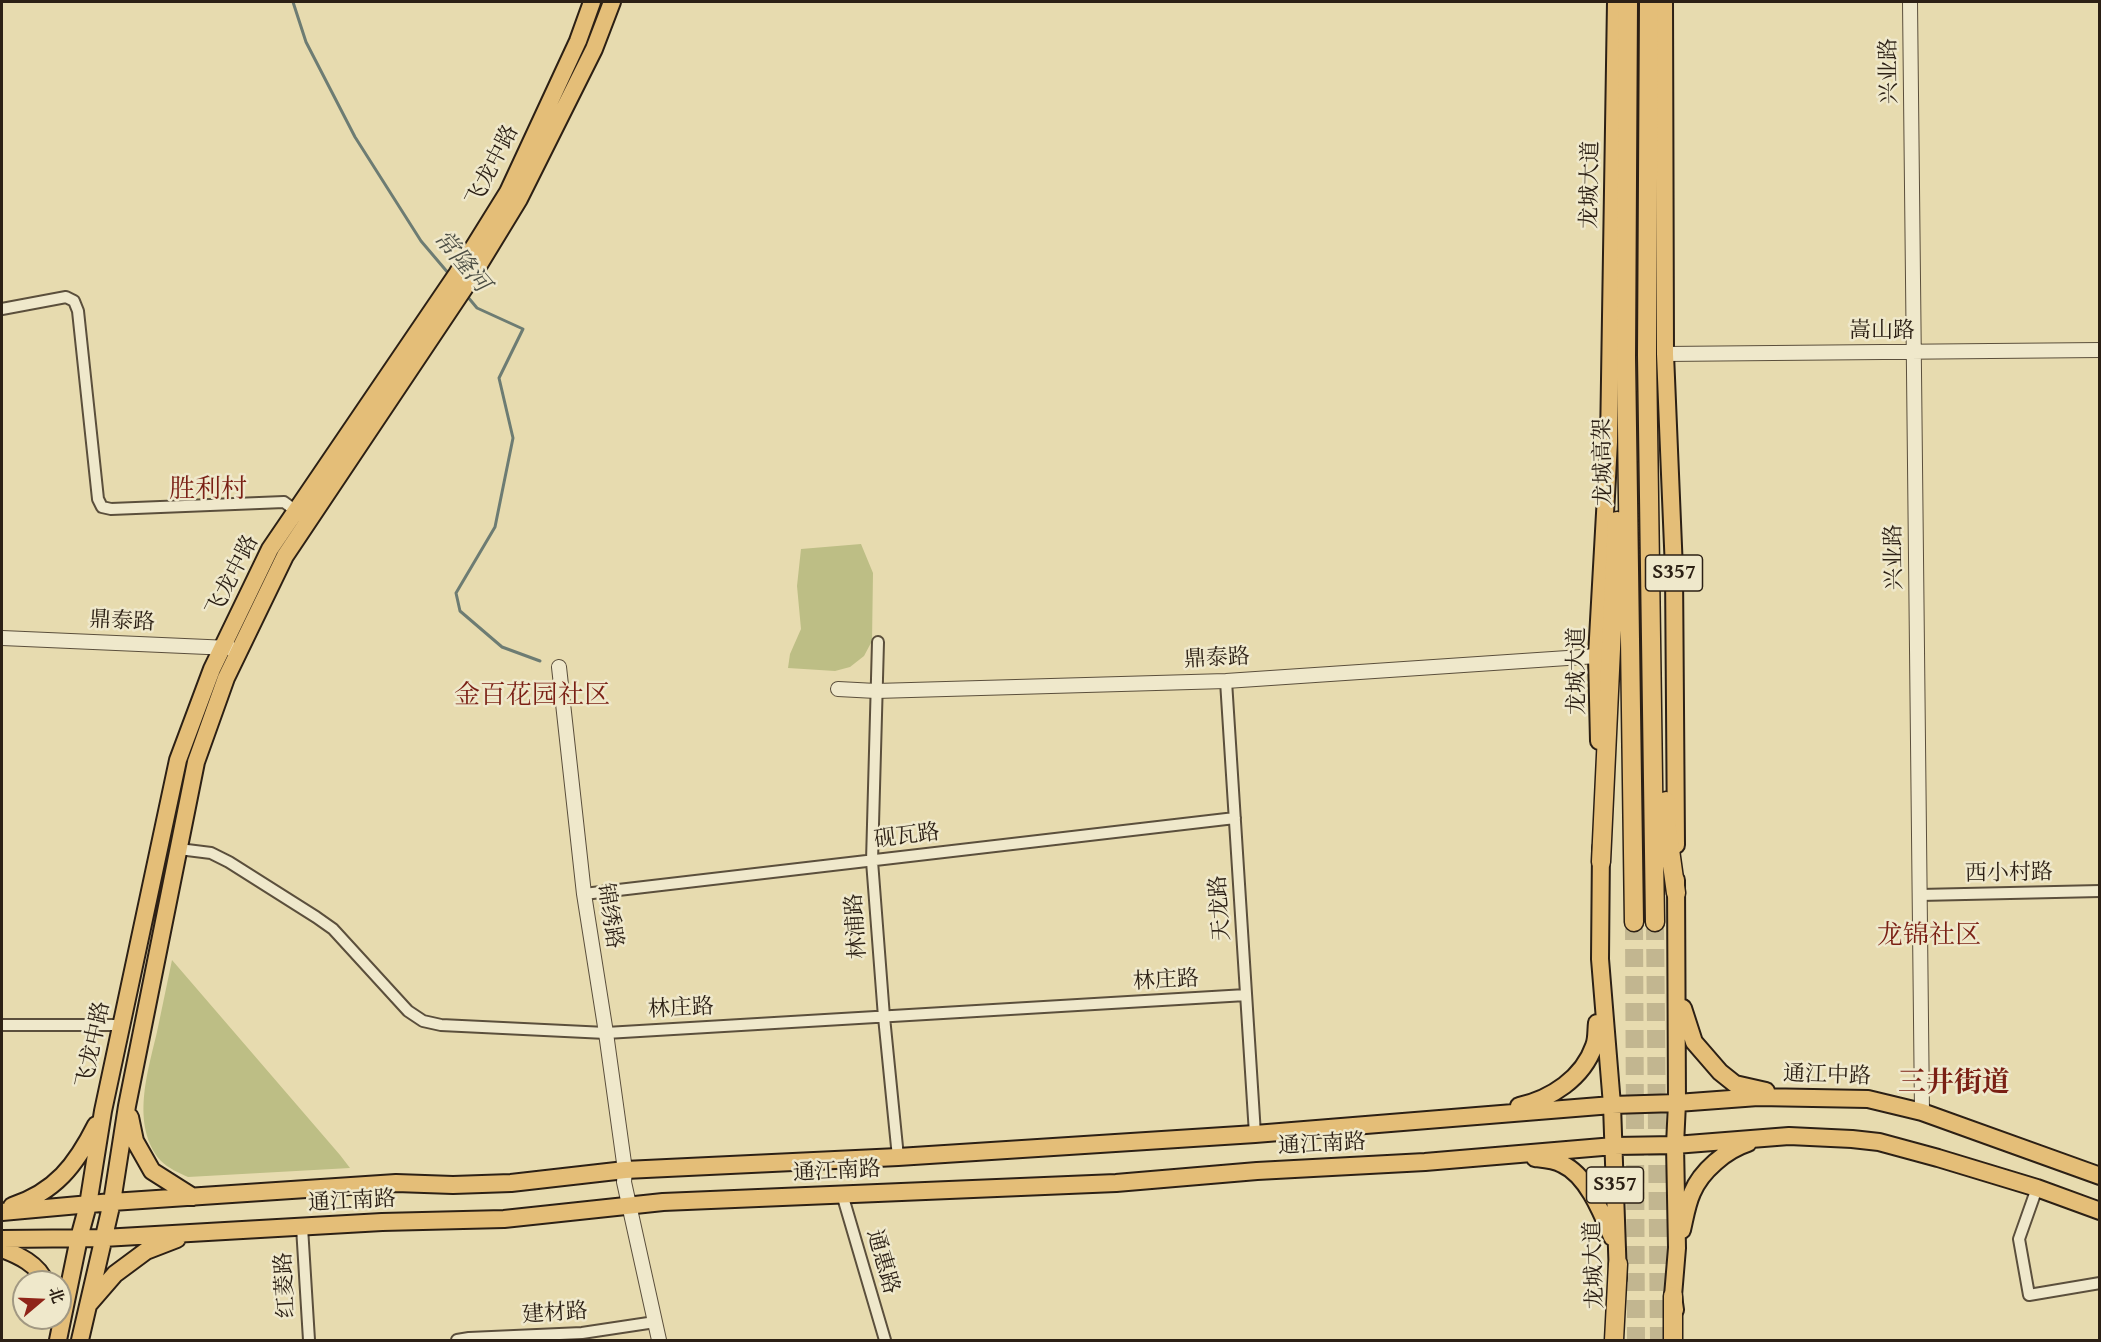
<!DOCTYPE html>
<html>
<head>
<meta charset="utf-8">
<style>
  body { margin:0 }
  #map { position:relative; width:2101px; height:1342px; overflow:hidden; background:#e7dbaf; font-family:"Gentium Book Plus","Noto Serif SC",serif }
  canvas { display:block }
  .frame { position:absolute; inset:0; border:3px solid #2c2015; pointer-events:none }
  .north { position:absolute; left:12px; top:1270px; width:60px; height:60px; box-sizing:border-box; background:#efe8cb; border:2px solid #a19882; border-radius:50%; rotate:71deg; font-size:16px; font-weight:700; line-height:24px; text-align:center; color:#2c2015 }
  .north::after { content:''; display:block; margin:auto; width:21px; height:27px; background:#8f2418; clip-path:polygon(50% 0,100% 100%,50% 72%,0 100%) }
</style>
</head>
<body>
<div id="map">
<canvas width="2101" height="1342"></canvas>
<div class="frame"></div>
<div class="north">北</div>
</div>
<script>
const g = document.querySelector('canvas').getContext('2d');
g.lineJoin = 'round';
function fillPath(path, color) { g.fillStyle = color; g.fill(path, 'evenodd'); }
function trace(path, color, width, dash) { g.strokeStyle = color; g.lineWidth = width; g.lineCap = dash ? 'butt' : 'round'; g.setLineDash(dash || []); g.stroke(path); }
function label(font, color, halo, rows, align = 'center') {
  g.font = font + ' "Gentium Book Plus","Noto Serif SC",serif'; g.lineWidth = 5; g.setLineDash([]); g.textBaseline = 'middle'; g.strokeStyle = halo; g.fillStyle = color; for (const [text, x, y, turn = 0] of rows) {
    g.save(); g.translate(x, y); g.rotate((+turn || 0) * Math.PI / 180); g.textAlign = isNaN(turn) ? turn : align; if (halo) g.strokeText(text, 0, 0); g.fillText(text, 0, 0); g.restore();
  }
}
const green = new Path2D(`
  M861,544L873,573L872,641L864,656L850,667L835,671L788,668L790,654L801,629L797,586L801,549Z
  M172,960L340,1155L350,1168L188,1177C179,1173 168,1168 161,1161C130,1126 148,1071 157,1032C162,1008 167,984 172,960Z`);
const stream = new Path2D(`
  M293,2L306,42L355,137L421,241L449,274
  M467,296L477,308L523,329L499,378L513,438L495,527L456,593L460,611L502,647L540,661`);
const trunkTunnel = new Path2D(`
  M1634,922L1636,1340
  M1655,922L1659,1340`);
const minor = new Path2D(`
  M2,309L66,297L74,301L78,311L98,499L102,507L111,509L284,502L296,511
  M878,642L872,861L884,1017L898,1157
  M1226,681L1255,1134
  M179,849L211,853L229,862L316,917L333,929L408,1011L423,1021L441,1025L606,1033L1246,995
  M584,894L1235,818
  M1920,895L2100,891
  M2,1025H122
  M2037,1188L2019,1239L2029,1295L2100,1283
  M842,1194L885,1340
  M302,1227L309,1340
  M457,1340L469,1338L582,1333L655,1322`);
const tertiary = new Path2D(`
  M1910,2L1922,1112
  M1665,354L2100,350
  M2,638L230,648
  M559,667L584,894L606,1033L625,1170L624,1182L659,1340
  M838,689L876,691L1226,681L1597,656`);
const primary = new Path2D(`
  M1664,2L1665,354L1674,570L1676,845
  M1599,741L1597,656L1609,442L1616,2
  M1601,848L1600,959L1612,1105L1618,1278
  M1683,1008L1694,1042L1720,1072L1735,1084L1766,1091
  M1519,1106C1551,1099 1583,1078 1594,1046C1597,1039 1596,1030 1597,1023
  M130,1117L135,1141L152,1171L193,1197
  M1535,1158C1543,1159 1555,1160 1562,1164C1587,1175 1602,1213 1612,1237
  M12,1206C55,1192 76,1165 96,1125
  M2,1212L112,1202L396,1183L453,1185L511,1183L625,1170L898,1157L1255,1134L1612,1105L1677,1103L1758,1097L1868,1099L1922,1112L2100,1176
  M1682,1230C1685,1217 1687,1204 1692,1193C1701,1171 1726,1150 1748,1143
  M2,1239L103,1238L382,1222L504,1219L663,1202L1116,1183L1257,1171L1425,1162L1614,1146L1675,1145L1789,1136L1852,1139L1879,1142L1938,1158L2037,1188L2100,1211
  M2,1249C18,1255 38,1264 45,1282
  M89,1304L115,1274L146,1251L177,1239
  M1675,1310L1673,1296L1677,1248L1675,1145L1677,1103L1676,880
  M58,1340L79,1238L88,1205L103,1111L178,760L212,669L270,549L457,274L508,192L578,41L592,2
  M80,1340L112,1202L127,1106L196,762L226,678L285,556L469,281L519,199L594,49L612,2`);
const trunk = new Path2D(`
  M1628,2L1626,357L1634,922
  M1649,2L1647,355L1655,922
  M1666,801V821L1676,893
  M1601,862L1617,521
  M1614,1340L1618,1264
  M1673,1340V1296`);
const shields = [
  [1674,573,57],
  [1615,1185,57]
];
const shieldNames = [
  ["S357",1674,573],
  ["S357",1615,1185]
];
const streetNames = [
  ["兴业路",1890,71,-91],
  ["飞龙中路",493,166,-63],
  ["龙城大道",1591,185,-89],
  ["嵩山路",1882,331],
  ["龙城高架",1604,462,-91],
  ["兴业路",1895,557,-91],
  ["飞龙中路",233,576,-63],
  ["鼎泰路",122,622,3],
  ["鼎泰路",1217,659,-3],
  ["龙城大道",1577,671,-90],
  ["砚瓦路",907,837,-7],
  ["西小村路",2009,874,-1],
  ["天龙路",1221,908,-94],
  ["锦绣路",609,916,81],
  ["林浦路",857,926,-94],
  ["林庄路",1166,981,-3],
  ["林庄路",681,1009,-3],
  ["飞龙中路",94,1045,-78],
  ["通江中路",1827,1076,2],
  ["通江南路",1322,1145,-3],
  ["通江南路",837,1172,-3],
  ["通江南路",352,1202,-3],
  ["通惠路",882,1262,74],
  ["龙城大道",1595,1265,-92],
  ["红菱路",286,1285,-93],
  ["建材路",555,1314,-4]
];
const waterNames = [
  ["常隆河",461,262,50]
];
const quarterNames = [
  ["胜利村",208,490],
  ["金百花园社区",532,696],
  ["龙锦社区",1929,936]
];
const districtNames = [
  ["三井街道",1954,1084]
];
fillPath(green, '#bdbe85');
trace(stream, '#6d7c73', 3);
trace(trunkTunnel, '#c2b690', 18, [18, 9]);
trace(minor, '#5b4f3c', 14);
trace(tertiary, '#5b4f3c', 16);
trace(primary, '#2c2015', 20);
trace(trunk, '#2c2015', 21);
trace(minor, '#efe8cb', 10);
trace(tertiary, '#efe8cb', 14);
trace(primary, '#e4be78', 16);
trace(trunk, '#e4be78', 18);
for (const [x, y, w] of shields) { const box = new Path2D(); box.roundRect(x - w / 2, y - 18, w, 36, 4.5); g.fillStyle = '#efe8cb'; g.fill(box); trace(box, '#2c2015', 1.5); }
label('bold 21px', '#2c2015', null, shieldNames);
label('22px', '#2c2015', '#efe8cb', streetNames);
label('italic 24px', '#4c4e44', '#efe8cb', waterNames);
label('26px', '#7a1f14', '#efe8cb', quarterNames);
label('bold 28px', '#7a1f14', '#efe8cb', districtNames);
</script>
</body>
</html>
